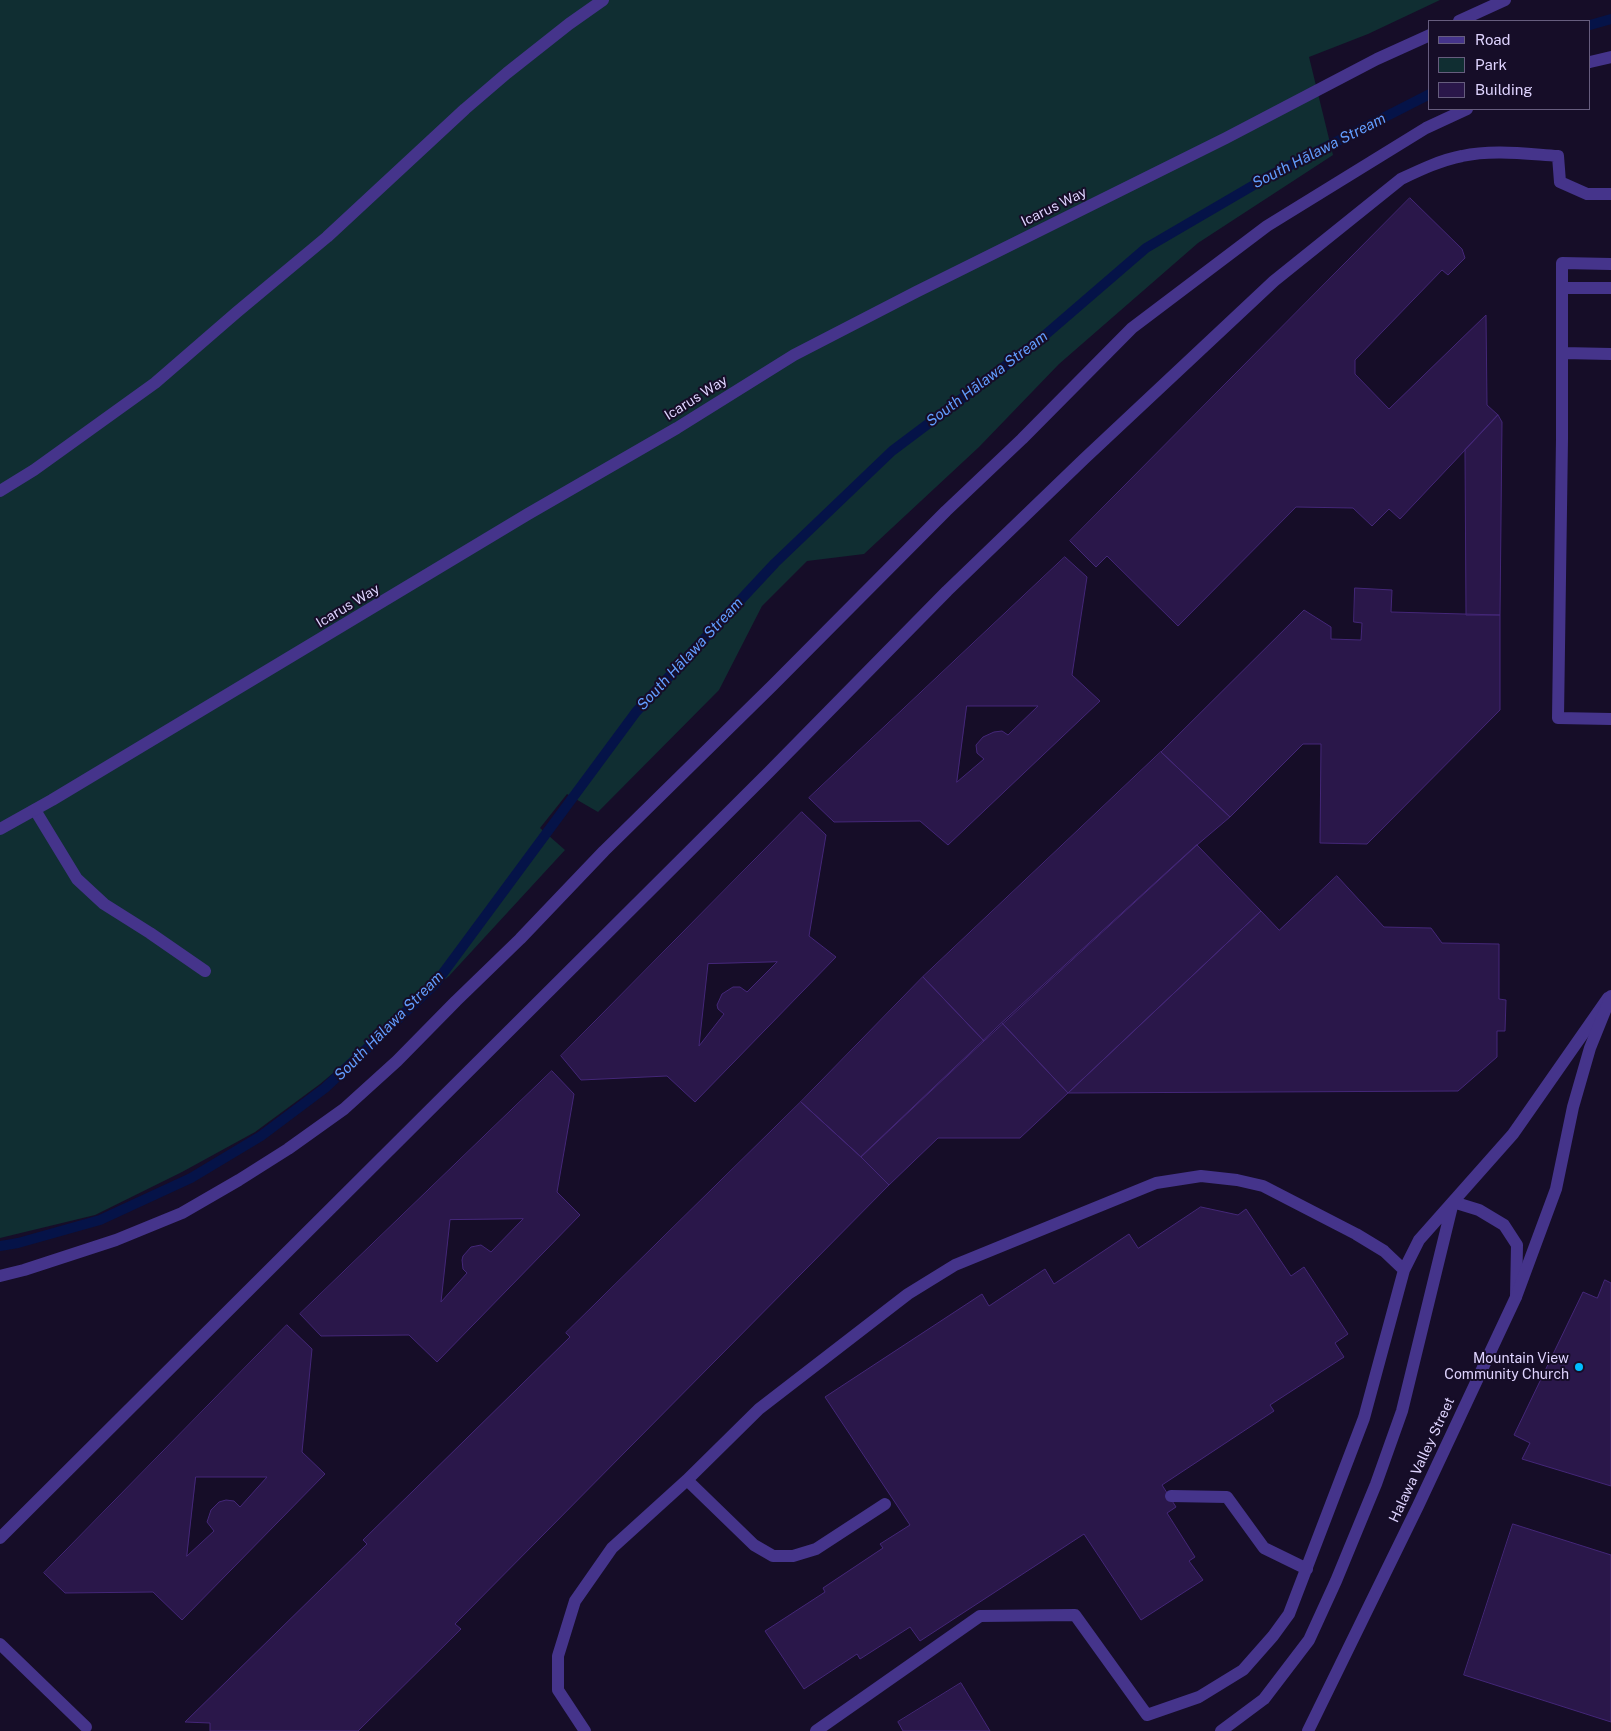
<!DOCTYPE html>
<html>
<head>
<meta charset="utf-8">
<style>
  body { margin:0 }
  #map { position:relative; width:1611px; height:1731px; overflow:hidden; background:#160d28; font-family:"Public Sans",sans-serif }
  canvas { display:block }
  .legend { position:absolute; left:1428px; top:20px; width:162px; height:90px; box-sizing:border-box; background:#160d28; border:1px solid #665d7e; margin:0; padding:6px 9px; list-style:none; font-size:15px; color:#dfd4ff }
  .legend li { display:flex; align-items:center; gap:10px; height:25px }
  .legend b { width:25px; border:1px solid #665d7e }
</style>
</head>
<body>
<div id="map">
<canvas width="1611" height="1731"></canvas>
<ul class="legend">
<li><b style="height:6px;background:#45348b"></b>Road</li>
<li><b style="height:14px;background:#102e32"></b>Park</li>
<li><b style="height:14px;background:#2a174a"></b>Building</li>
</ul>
</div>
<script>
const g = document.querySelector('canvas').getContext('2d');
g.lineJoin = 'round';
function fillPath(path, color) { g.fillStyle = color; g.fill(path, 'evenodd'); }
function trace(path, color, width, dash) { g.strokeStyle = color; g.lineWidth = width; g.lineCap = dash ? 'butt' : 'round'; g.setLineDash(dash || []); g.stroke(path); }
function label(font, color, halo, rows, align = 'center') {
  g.font = font + ' "Public Sans",sans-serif'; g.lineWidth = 4; g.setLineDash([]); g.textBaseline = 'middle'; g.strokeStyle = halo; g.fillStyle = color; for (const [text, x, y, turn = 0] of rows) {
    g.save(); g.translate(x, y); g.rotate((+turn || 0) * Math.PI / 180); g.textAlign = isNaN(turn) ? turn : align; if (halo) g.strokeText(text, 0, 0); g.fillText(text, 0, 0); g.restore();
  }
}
const green = new Path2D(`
  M0,0H1440L1368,34L1309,57L1333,155L1198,243L1059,364L979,447L864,554L807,561L762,606L719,690L598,812L567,794L540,828L565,850L449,976L320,1084L255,1132L182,1172L95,1215L0,1238Z`);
const stream = new Path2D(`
  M1590,25L1611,19
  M0,1246L18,1243L100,1220L191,1178L261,1136L325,1088L435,984L636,712L775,563L892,451L1037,342L1146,248L1271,175L1430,94`);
const building = new Path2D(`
  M1410,198L1462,249L1465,258L1448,275L1442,270L1355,360V374L1389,409L1486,315L1487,405L1498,415L1400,519L1389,509L1372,526L1353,508L1296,507L1178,626L1107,556L1096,567L1070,541Z
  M1498,415L1502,422L1500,615H1466L1465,450Z
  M1065,557L1087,577L1072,675L1100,701L948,845L920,821L834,822L809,798ZM967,706H1038L1008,735L1002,731L994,732L983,737L976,745L977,753L984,759L957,782Z
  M1355,588L1392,590L1391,612L1500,615V710L1367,844L1320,843L1321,744H1303L1230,817L1161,752L1304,610L1331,627V639L1361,640L1362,623L1354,622Z
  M1161,752L1230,817L1197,845L984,1041L923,977Z
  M802,812L826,835L809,936L836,957L695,1102L667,1076L581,1080L561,1056ZM777,962L747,992L740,987H733L722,994L717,1005L718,1009L724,1014L699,1046L708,964Z
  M1197,845L1261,911L1068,1093L1002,1023Z
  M1337,876L1384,927L1431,928L1442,943L1499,944V999L1506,1000L1505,1031H1497V1057L1458,1091L1068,1093L1261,911L1279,930Z
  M923,977L984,1041L861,1157L801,1102Z
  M1002,1023L1068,1093L1020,1138H938L889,1185L861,1157Z
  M552,1071L574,1094L557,1192L580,1215L437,1362L409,1335L321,1336L300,1314ZM523,1219L491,1252L481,1245L471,1247L463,1256L462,1260L463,1269L467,1273L441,1302L450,1220Z
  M801,1102L861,1157L889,1185L455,1624L461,1629L358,1731H210V1723L185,1722L367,1544L363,1540L570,1337L566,1333Z
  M1201,1207L1238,1215L1246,1209L1291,1276L1304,1267L1348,1334L1335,1343L1344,1357L1270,1405L1274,1411L1162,1485L1176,1507L1167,1513L1195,1557L1189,1561L1203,1580L1141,1620L1084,1534L920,1641L910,1627L860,1659L857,1654L804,1689L765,1631L825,1592L823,1588L883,1548L880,1544L910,1525L825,1397L982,1294L989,1306L1045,1269L1054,1284L1129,1234L1138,1248Z
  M1605,1280L1611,1283V1486L1522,1459L1530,1443L1514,1435L1583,1292L1597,1298Z
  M287,1325L312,1349L302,1452L325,1474L182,1620L153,1592L65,1593L44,1573ZM196,1477H267L240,1507L234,1501L226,1500L219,1502L211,1510L207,1522L214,1531L187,1556Z
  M1513,1524L1611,1555V1722L1464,1675Z
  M961,1683L990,1731H903L898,1722Z`);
const service = new Path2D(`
  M1590,62L1611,57
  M1611,264L1562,263V439L1558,718L1611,719
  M1562,288H1611
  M1563,353L1611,354
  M0,491L34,470L155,383L237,312L327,237L465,109L507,73L569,24L603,0
  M35,810L77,879L104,904L150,933L205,971
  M0,1276L24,1270L116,1240L182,1213L239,1180L288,1149L344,1109L397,1061L456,1001L520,939L604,851L773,685L946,511L1022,439L1132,328L1267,226L1426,128L1467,109
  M687,1480L754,1545L773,1556H793L816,1549L885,1504
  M1171,1496L1227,1497L1264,1548L1307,1569
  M0,1538L768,773L947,591L1084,459L1274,281L1401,179C1420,170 1441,160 1462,156C1493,149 1527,154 1558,156L1560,182L1587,194H1611
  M0,1644L86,1727
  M585,1731L558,1690V1656L575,1601L612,1548L687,1480L759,1409L908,1294L955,1265L1156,1183L1201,1176L1237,1180L1263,1186L1356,1234L1384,1251L1404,1270
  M816,1731L980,1616L1075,1615L1147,1715L1199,1697L1243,1670L1273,1636L1289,1614L1364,1418L1404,1270L1419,1240L1513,1134L1608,998
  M1221,1731L1264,1699L1309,1640L1336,1581L1376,1484L1402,1411L1453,1202L1479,1210L1504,1225L1517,1245L1516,1297`);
const minor = new Path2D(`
  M1459,21L1505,0
  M0,829L52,800L528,514L677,428L794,355L916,292L1226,138L1377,59L1430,35
  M1308,1731L1418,1506L1516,1297L1556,1189L1573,1107L1590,1048L1611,996`);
const markers = [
  [1579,1367,5,"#00bdff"]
];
const streetNames = [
  ["Icarus Way",1054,207,-26],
  ["Icarus Way",696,398,-32],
  ["Icarus Way",348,606,-31],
  ["Halawa Valley Street",1422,1460,-65]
];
const poiNames = [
  ["Mountain View",1569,1359],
  ["Community Church",1569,1375]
];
const waterNames = [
  ["South Hālawa Stream",1319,151,-27],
  ["South Hālawa Stream",987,379,-37],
  ["South Hālawa Stream",690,654,-47],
  ["South Hālawa Stream",389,1026,-45]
];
fillPath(green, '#102e32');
trace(stream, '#051348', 10);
fillPath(building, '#2a174a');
trace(building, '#442778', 1);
trace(service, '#45348b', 12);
trace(minor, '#45348b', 12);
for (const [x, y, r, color] of markers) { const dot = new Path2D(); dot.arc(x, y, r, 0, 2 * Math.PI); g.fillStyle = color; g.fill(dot); trace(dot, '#160d28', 2); }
label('14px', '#dfd4ff', '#160d28', streetNames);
label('14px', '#dfd4ff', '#160d28', poiNames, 'right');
label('italic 15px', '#629dff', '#160d28', waterNames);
</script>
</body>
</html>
